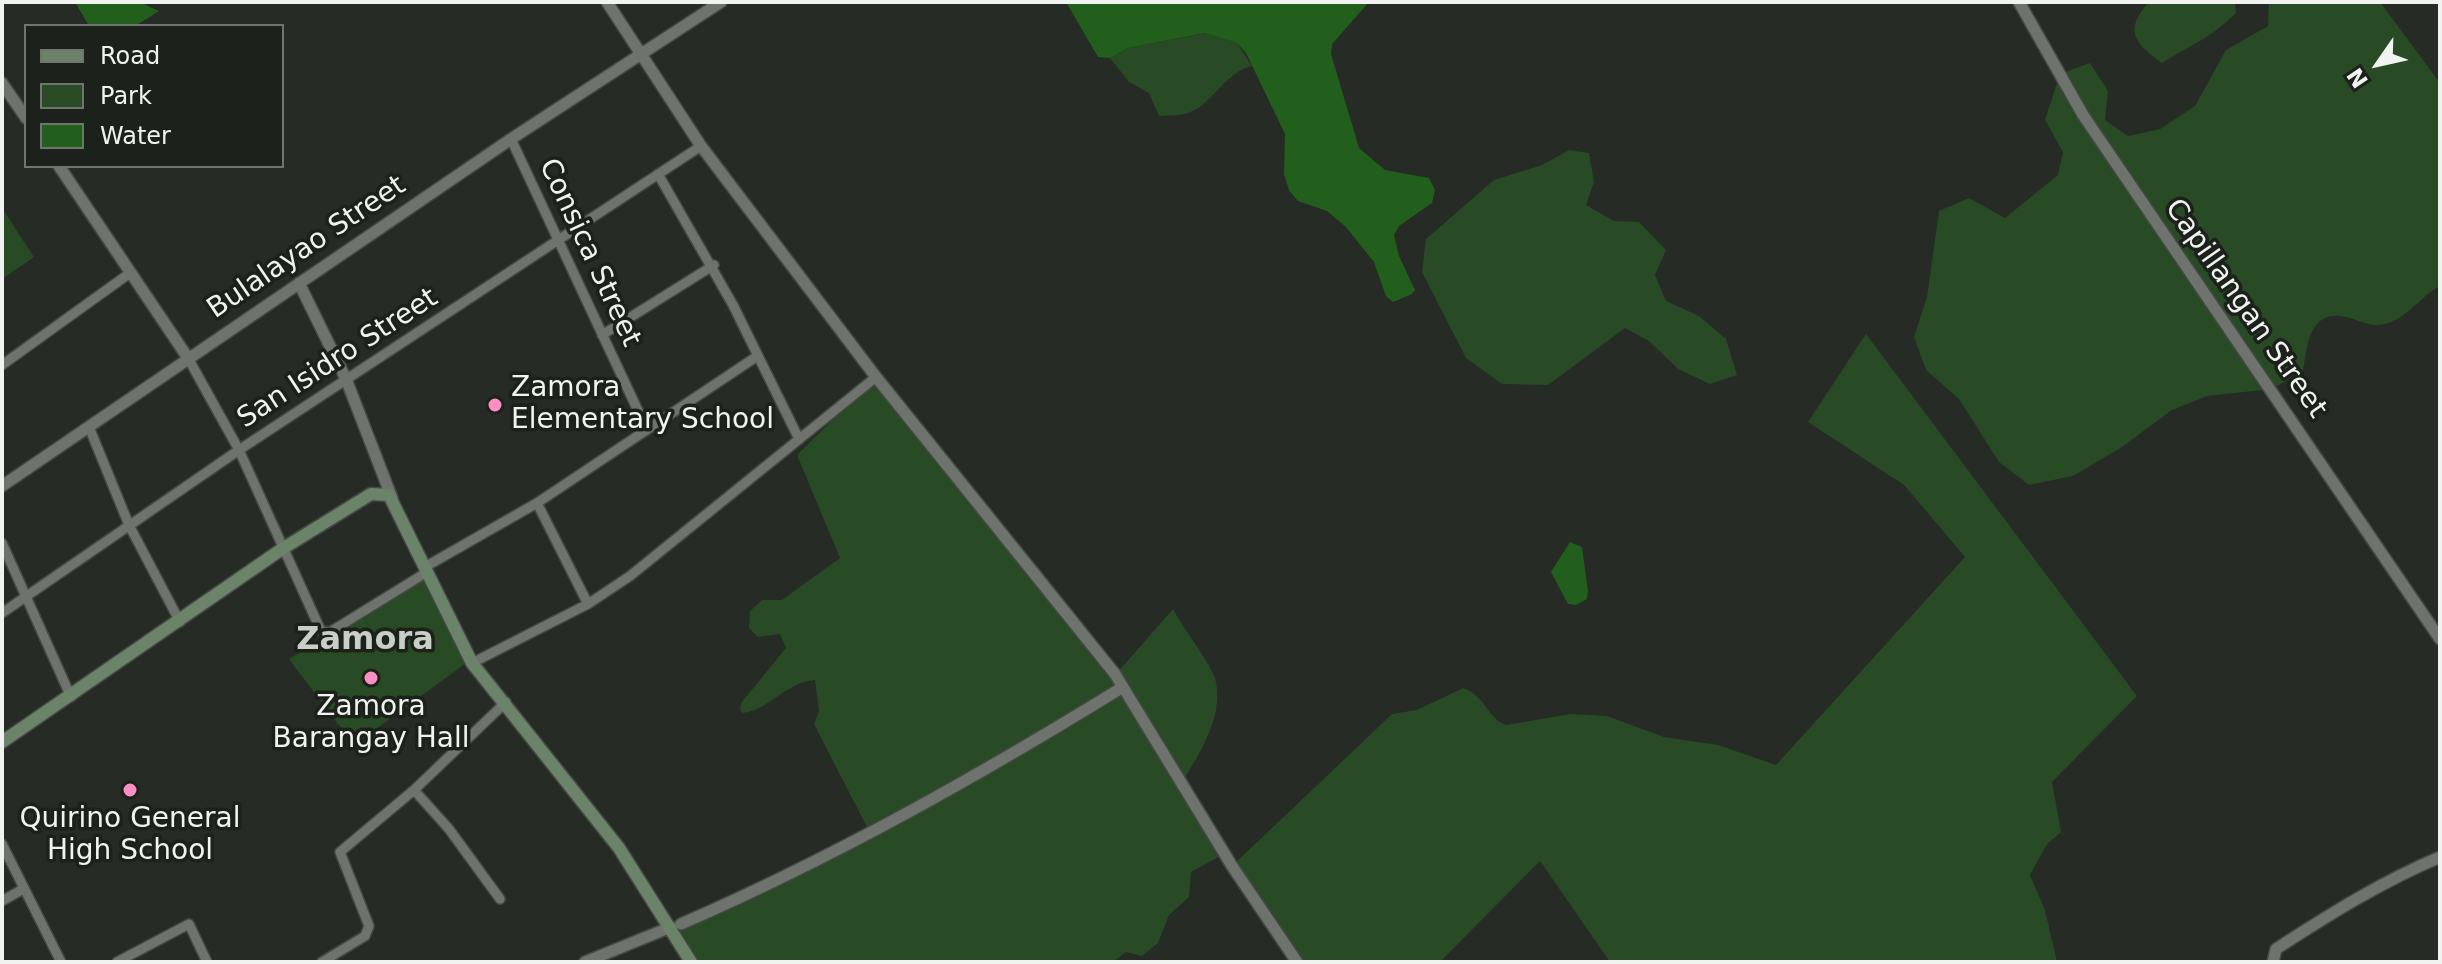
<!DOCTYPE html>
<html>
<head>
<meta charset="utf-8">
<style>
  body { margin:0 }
  #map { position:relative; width:2442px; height:964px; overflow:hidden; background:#262b25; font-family:"DejaVu Sans",sans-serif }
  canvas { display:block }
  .frame { position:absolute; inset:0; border:4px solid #f0f3ef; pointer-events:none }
  .legend { position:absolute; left:24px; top:24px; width:260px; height:144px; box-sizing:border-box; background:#1d211c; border:2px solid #717570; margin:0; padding:10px 14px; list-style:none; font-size:24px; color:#f0f3ef }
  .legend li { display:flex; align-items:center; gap:16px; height:40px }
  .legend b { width:40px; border:2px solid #717570 }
  .north { position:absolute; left:2338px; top:24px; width:80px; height:80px; -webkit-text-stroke:6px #1d211c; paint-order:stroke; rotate:236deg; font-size:22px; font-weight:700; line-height:32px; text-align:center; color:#f0f3ef }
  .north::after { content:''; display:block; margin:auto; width:28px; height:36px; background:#f0f3ef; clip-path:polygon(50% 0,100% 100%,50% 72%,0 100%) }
</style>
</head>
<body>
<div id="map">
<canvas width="2442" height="964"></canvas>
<div class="frame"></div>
<ul class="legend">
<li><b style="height:10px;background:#6b8368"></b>Road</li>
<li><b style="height:22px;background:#284a25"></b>Park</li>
<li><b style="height:22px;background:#225f1c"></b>Water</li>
</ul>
<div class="north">N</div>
</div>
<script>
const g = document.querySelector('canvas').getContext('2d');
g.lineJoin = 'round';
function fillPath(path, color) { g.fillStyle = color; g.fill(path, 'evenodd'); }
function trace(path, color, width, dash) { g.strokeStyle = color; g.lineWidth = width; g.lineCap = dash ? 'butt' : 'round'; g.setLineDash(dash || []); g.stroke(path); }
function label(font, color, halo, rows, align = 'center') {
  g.font = font + ' "DejaVu Sans",sans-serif'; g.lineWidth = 7; g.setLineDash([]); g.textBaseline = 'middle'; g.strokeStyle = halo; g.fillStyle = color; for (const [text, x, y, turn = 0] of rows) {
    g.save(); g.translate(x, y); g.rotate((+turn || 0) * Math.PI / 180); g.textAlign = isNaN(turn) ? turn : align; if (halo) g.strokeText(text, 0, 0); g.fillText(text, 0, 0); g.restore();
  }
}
const green = new Path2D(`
  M2149,2H2235L2236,13C2211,38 2191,45 2162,63C2135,44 2123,30 2149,2Z
  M2269,2H2380L2440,83V286C2419,297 2404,324 2377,325C2365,325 2352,317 2340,316C2308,313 2307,349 2303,371L2272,389L2207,396L2172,410L2122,447L2073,476L2029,485L1999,462L1959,399L1926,370L1914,337L1927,297L1939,211L1969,198L2005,218L2058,175L2063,152L2045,120L2060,74L2090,63L2108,91L2105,120L2128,136L2160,129L2195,106L2226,50L2268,26Z
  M1206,33L1237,43L1252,66C1224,72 1212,107 1185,114C1177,116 1167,115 1159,116L1149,93L1129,82L1110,58L1128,48Z
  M1569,150L1589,153L1594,182L1586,205L1614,221L1639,222L1666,250L1655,275L1666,301L1699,316L1726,339L1737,375L1710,384L1678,369L1649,341L1625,328L1548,385L1502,384L1466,358L1422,272L1426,239L1494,180L1542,165Z
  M2,208L34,257L2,279Z
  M1866,334L2137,696L2052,782L2061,832L2047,844L2030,875L2045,910L2057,962H1610L1540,861L1440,962H1297L1232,866L1392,714L1417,710L1463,688C1487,697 1486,717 1506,725L1571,714L1607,716L1664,737L1718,745L1776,765L1965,557L1904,485L1808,422Z
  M876,377L1116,674L1173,609C1181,625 1212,666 1215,678C1225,714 1201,752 1182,782L1224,854L1191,872L1189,897L1169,915L1158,943L1142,956L1126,952L1113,962H691L671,927L870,833L814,724L819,711L815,680C786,682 771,709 743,713L740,710L741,703L786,648L780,634L758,637L749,628L750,611L762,600H782L840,558L797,455Z
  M427,575L473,658L354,745L289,659Z`);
const water = new Path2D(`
  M75,2H139L159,11L135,26H89Z
  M1066,2H1369L1332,44L1331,54L1359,148L1385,170L1429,178L1435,190L1432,203L1399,226L1394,235L1399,256L1415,290L1412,294L1393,302L1386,296L1374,262L1346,227L1327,211L1298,201L1289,190L1284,174L1285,134L1246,53L1237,43L1205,33L1128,48L1110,58L1098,57Z
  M1570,542L1582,547L1588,592L1587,599L1576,605L1568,604L1551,572Z`);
const minor = new Path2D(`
  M511,139L647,430
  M658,174L733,305L799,439
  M602,335L714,265
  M188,358L239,450L321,631L330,632L427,572
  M2,365L130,273
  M89,427L129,525L180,622
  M537,503L588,604
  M2,543L71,697
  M425,567L537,503L756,357
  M2,613L239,450L701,146
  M472,663L588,604L630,576L876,377
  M414,790L449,829L500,899
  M2,844L61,962
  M2,901L23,889
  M117,962L189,924L207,962
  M322,962L365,936L369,926L340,852L414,790L506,702`);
const tertiary = new Path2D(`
  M607,2L701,146L876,377L1115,674L1232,866L1297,962
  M2019,2L2083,115L2440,639
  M2,83L26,118
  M59,166L188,358
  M299,283L346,379L392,498
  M2,486L511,139L721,2
  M681,924C835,857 980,775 1123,687
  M585,962L671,927
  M2273,962L2276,949C2330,914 2381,882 2440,857`);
const secondary = new Path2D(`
  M2,742L282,549L371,494L389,495L472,663L619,848L691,962`);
const markers = [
  [495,405,8,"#fc8fc1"],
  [371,678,8,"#fc8fc1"],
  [130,790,8,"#fc8fc1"]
];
const streetNames = [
  ["Bulalayao Street",307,248,-34],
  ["Consica Street",589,253,65],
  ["Capillangan Street",2245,309,55],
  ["San Isidro Street",338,359,-33]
];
const poiNames = [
  ["Zamora",511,389,"left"],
  ["Elementary School",511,421,"left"],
  ["Zamora",371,708],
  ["Barangay Hall",371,740],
  ["Quirino General",130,820],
  ["High School",130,852]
];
const quarterNames = [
  ["Zamora",365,641]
];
fillPath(green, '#284a25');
fillPath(water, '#225f1c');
trace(minor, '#454944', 12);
trace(tertiary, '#454944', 14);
trace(secondary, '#454944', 15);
trace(minor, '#6e746d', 9);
trace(tertiary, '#6e746d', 11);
trace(secondary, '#6b8368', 12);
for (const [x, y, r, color] of markers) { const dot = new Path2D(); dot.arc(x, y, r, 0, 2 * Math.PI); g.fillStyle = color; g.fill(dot); trace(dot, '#1d211c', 3); }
label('28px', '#f0f3ef', '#1d211c', streetNames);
label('28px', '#f0f3ef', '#1d211c', poiNames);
label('bold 32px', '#c8cfc7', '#1d211c', quarterNames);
</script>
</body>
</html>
